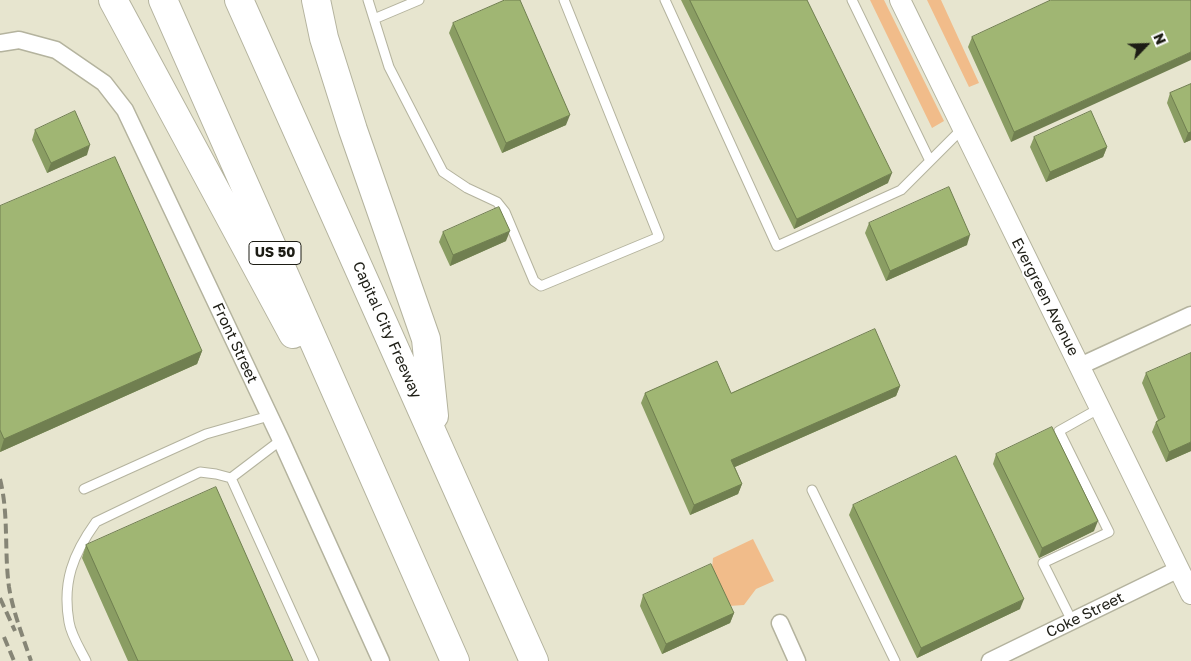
<!DOCTYPE html>
<html>
<head>
<meta charset="utf-8">
<style>
  body { margin:0 }
  #map { position:relative; width:1191px; height:661px; overflow:hidden; background:#e7e5cf; font-family:"Golos Text",sans-serif }
  canvas { display:block }
  .north { position:absolute; left:1121px; top:20px; width:50px; height:50px; -webkit-text-stroke:4px #fff; paint-order:stroke; rotate:66deg; font-size:14px; font-weight:700; line-height:20px; text-align:center; color:#1d1d15 }
  .north::after { content:''; display:block; margin:auto; width:18px; height:22px; background:#1d1d15; clip-path:polygon(50% 0,100% 100%,50% 72%,0 100%) }
</style>
</head>
<body>
<div id="map">
<canvas width="1191" height="661"></canvas>
<div class="north">N</div>
</div>
<script>
const g = document.querySelector('canvas').getContext('2d');
g.lineJoin = 'round';
function fillPath(path, color) { g.fillStyle = color; g.fill(path, 'evenodd'); }
function trace(path, color, width, dash) { g.strokeStyle = color; g.lineWidth = width; g.lineCap = dash ? 'butt' : 'round'; g.setLineDash(dash || []); g.stroke(path); }
function label(font, color, halo, rows, align = 'center') {
  g.font = font + ' "Golos Text",sans-serif'; g.lineWidth = 4; g.setLineDash([]); g.textBaseline = 'middle'; g.strokeStyle = halo; g.fillStyle = color; for (const [text, x, y, turn = 0] of rows) {
    g.save(); g.translate(x, y); g.rotate((+turn || 0) * Math.PI / 180); g.textAlign = isNaN(turn) ? turn : align; if (halo) g.strokeText(text, 0, 0); g.fillText(text, 0, 0); g.restore();
  }
}
const green = new Path2D(`
  M870,0H884L944,121L932,128Z
  M927,0H941L979,83L969,87Z
  M753,539L774,581L756,589L744,605L729,606L712,568L713,558Z`);
const service = new Path2D(`
  M368,0L389,67L443,172L467,188L497,202L505,212L534,281L541,286L659,237L564,0
  M665,0L777,246L901,190L962,129
  M852,0L930,161
  M374,19L419,0
  M231,478L281,440
  M84,489L206,434L269,416
  M812,490L895,661
  M1072,621L1043,563L1109,532L1059,431L1100,408
  M86,661C80,649 71,635 69,622C62,582 73,554 96,522L200,472L216,474L231,478L314,661`);
const minor = new Path2D(`
  M0,43L19,40L56,50L104,83L125,110L281,440L381,661
  M1080,366L1191,315
  M780,623L797,661
  M990,661L1179,569`);
const tertiary = new Path2D(`
  M900,0L1191,594`);
const motorway = new Path2D(`
  M113,0L293,334
  M163,0L455,661
  M239,0L534,661
  M316,0L324,38L353,130L426,339L434,416`);
const rail = new Path2D(`
  M0,479C9,515 4,551 9,587C13,612 23,637 31,661
  M0,598L15,631
  M4,637L14,661`);
const wall = new Path2D(`
  M681,0H807L888,183L794,229Z
  M1191,0L1011,142L968,47L972,37Z
  M453,23L566,125L502,153L449,33Z
  M1191,84V140L1184,143L1167,103L1170,93Z
  M35,130L87,155L47,173L32,140Z
  M1034,137L1107,147L1103,157L1046,182L1030,147Z
  M0,206L202,351L197,364L0,452Z
  M869,223L967,245L886,281L865,233Z
  M443,232L506,241L450,266L439,242Z
  M1146,373L1191,451L1166,462L1152,432L1156,422L1158,420L1142,383Z
  M900,386L896,396L735,467L742,484L738,494L690,515L641,403L645,393H731Z
  M996,454L1094,531L1039,558L993,464Z
  M853,505L1020,609L917,658L849,515Z
  M86,545L293,661H128L82,558Z
  M643,595L734,613L730,623L662,654L640,606Z`);
const shadedWall = new Path2D(`
  M1191,52V60L1011,142L1014,132Z
  M570,115L566,125L502,153L506,143Z
  M1191,132V140L1184,143L1188,133Z
  M90,145L87,155L47,173L51,163Z
  M1107,147L1103,157L1046,182L1050,172Z
  M892,173L888,183L794,229L797,219Z
  M510,231L506,241L450,266L453,255Z
  M970,235L967,245L886,281L890,271Z
  M202,351L197,364L0,452L4,439Z
  M900,386L896,396L728,470L731,460Z
  M1191,442V451L1166,462L1169,452Z
  M742,484L738,494L690,515L694,505Z
  M1098,521L1094,531L1039,558L1042,548Z
  M1024,599L1020,609L917,658L921,648Z
  M734,613L730,623L662,654L666,644Z`);
const building = new Path2D(`
  M505,0H520L570,115L506,143L453,23Z
  M690,0H807L892,173L797,219Z
  M1051,0H1191V52L1014,132L972,37Z
  M1191,84V132L1188,133L1170,93Z
  M75,111L90,145L51,163L35,130Z
  M1091,111L1107,147L1050,172L1034,137Z
  M115,157L202,351L4,439L0,430V206Z
  M949,187L970,235L890,271L869,223Z
  M499,207L510,231L453,255L443,232Z
  M875,329L900,386L731,460L742,484L694,505L645,393L717,361L731,393Z
  M1191,353V442L1169,452L1156,422L1165,417L1146,373Z
  M1052,427L1098,521L1042,548L996,454Z
  M956,456L1024,599L921,648L853,505Z
  M216,487L293,661H138L86,545Z
  M711,564L734,613L666,644L643,595Z`);
const shields = [
  [275,253,52]
];
const shieldNames = [
  ["US 50",275,253]
];
const streetNames = [
  ["Evergreen Avenue",1045,297,63],
  ["Capital City Freeway",387,330,66],
  ["Front Street",235,343,65],
  ["Coke Street",1085,615,-26]
];
fillPath(green, '#f1bc8a');
trace(service, '#b4b39e', 11);
trace(minor, '#b4b39e', 19);
trace(tertiary, '#b4b39e', 22);
trace(motorway, '#b4b39e', 30);
trace(service, '#fff', 9);
trace(minor, '#fff', 16);
trace(tertiary, '#fff', 20);
trace(motorway, '#fff', 28);
trace(rail, '#868576', 4, [10, 5]);
fillPath(wall, '#8a9d63');
fillPath(shadedWall, '#707f50');
fillPath(building, '#a0b673');
trace(building, '#707f50', 1);
for (const [x, y, w] of shields) { const box = new Path2D(); box.roundRect(x - w / 2, y - 11.5, w, 23, 4); g.fillStyle = '#fff'; g.fill(box); trace(box, '#1d1d15', 1); }
label('bold 14px', '#1d1d15', null, shieldNames);
label('15px', '#1d1d15', '#fff', streetNames);
</script>
</body>
</html>
